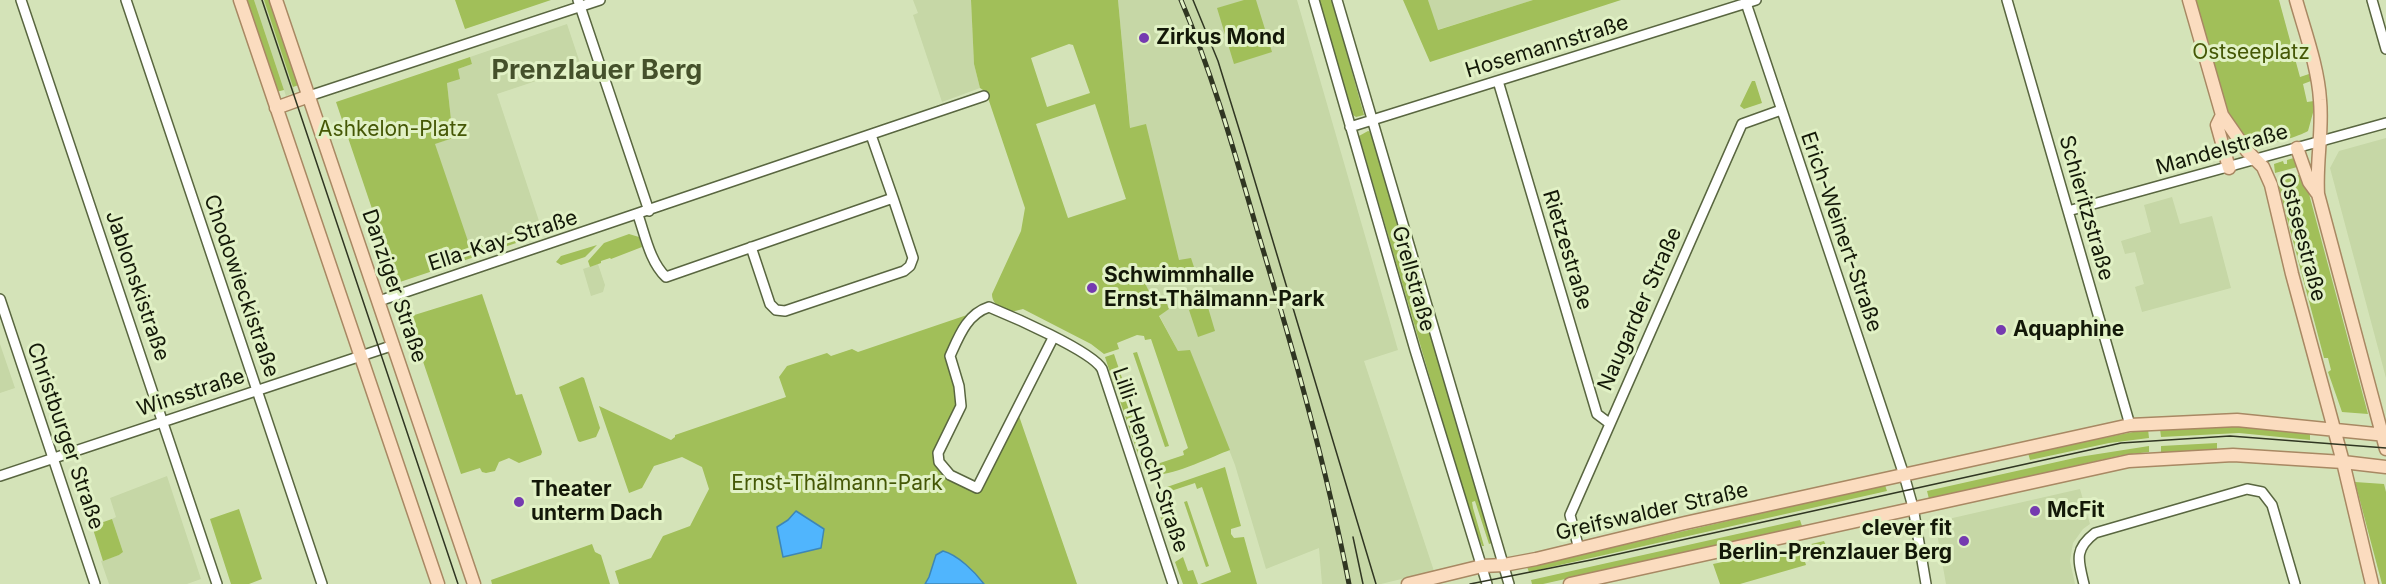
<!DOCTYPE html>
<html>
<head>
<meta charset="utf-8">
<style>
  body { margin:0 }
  canvas { display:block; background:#d4e3b8 }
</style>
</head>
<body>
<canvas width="2386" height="584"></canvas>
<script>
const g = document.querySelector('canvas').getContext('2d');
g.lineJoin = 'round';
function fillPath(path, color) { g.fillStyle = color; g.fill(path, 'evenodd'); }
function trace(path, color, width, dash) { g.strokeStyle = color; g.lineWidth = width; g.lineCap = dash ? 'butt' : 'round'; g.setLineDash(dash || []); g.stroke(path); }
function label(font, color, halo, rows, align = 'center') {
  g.font = font + ' Inter,sans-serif'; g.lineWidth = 6; g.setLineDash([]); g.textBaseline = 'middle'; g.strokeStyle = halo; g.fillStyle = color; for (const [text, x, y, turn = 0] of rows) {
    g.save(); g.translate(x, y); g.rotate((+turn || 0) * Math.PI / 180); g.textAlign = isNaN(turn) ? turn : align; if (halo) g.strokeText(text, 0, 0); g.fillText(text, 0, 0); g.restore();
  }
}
const built = new Path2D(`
  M254,0H264L295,92L286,96Z
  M913,0H971L974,64L980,88L942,102L913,15L918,13Z
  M1118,0H1297L1398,350L1364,361L1434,571L1381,584H1322L1319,548L1266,569L1235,465L1190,351H1178L1159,315L1169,309L1165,302L1156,307L1145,283Z
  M1428,0H1533L1437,30Z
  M567,24L581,66L497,94L540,224L470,248L434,144L453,138L447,83L458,69L472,64L470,57Z
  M2386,138V378L2330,168L2339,151Z
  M2172,197L2180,224L2212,216L2231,288L2142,312L2135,287L2144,284L2135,252L2125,254L2121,241L2151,232L2144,205Z
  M598,264L605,285L603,292L591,296L583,269Z
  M0,344L15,388L0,393Z
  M167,476L201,579L187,584H109L101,561L119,555L123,552L112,519L116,517L110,498Z
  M2080,489L2090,524L2083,529L2073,543L2070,561L2075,584H1946L1935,522Z`);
const green = new Path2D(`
  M245,0H254L284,90L276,92Z
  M264,0H270L299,85L293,87Z
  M455,0H551L465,29Z
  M971,0H1118L1130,128L1146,124L1179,260L1191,258L1195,270L1145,283L1156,306L1166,302L1169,309L1159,316L1178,351L1190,350L1230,450C1213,456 1165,480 1149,474C1144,473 1143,467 1141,463L1149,459L1151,462L1155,460L1157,464L1184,455L1183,451L1188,448L1151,339L1145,340L1144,336L1137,335L1117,343L1119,349L1104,354L1091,344L1023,309L1011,312C1003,308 992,306 992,294L1021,231L1025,208L986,92L980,88L974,64ZM1069,44L1073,45L1090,93L1047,107L1031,58ZM1095,104L1126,199L1068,218L1036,124Z
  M1244,0H1256L1272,52L1234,64L1217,8Z
  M1319,0H1332L1364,115L1356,117L1353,115Z
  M1403,0H1428L1438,30L1533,0H1621L1430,62Z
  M2194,0H2279L2300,77L2309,74L2311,81L2303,84L2307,102L2314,101V109L2308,131C2298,137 2261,148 2251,144C2224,131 2203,30 2194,0Z
  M470,57L472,64L458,69L460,79L447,83L453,138L435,144L470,247L540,224L543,234L397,283L336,102Z
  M1752,81H1755L1762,103L1744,109L1740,106Z
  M1368,131L1371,132L1492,543L1489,544L1475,501L1472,502L1473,508L1484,546H1482L1469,511L1359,136Z
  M2297,157L2301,166L2275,173L2274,164L2283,161L2284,164H2287V160Z
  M2299,175L2305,179L2368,414L2342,412L2328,372L2331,370L2328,358H2324L2278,184L2281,179Z
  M629,234L639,237L642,247L611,259L610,258L601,261V263L590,267L588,261L604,243Z
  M597,245L585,257L561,265L556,262L561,256Z
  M482,294L516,395L522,394L542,452L541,455L519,463L509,458L499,462L495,471L486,473L482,472L480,468L461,474L408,317Z
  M1207,304L1215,331L1198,337L1189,310Z
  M967,315L946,357L958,399L955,411L934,454L940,472L979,491L1019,416L1077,584H619L615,571L651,558L663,536L690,526L709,489L702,467L682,457L654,466L642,488L629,493L599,406L671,440L675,437V435L786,397L779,377L787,366L827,353L831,356L852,349L858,352Z
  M1137,352L1169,446L1165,447L1133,353Z
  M1114,354L1125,387L1115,388L1105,357Z
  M582,377L584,378L600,428L596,437L580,442L578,441L559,387Z
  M1127,394L1147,453L1138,454L1119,398Z
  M2238,425L2310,431V440L2239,433L2161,437L2160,429Z
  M2148,429L2149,438L2109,443L2030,460L2028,453Z
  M2217,443V450L2161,453V446Z
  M2149,446V452L2123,455L1929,499L1927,491L2079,457Z
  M1225,467L1241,526L1231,529V534L1234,538L1244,537L1257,584H1200L1231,572L1202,487L1197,489L1195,483L1168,492L1171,502L1165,504L1171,521L1163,523C1157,510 1155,499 1164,488Z
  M2355,482L2384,484L2386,492V584H2382Z
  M1885,485L1887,491L1529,572L1527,567Z
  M1187,501L1209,566L1206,567L1184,502Z
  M239,509L262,579L249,584H231L210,519Z
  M112,519L123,552L119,555L103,561L92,526Z
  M1800,520L1802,526L1543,584H1532L1531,580Z
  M1824,541L1827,548L1823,550L1825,556L1811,560L1807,545Z
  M592,544L595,552L601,555L610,584H492L491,580Z
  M1800,546L1806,565L1740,584H1720L1713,564Z
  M1183,557L1188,571L1193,570L1198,584H1183L1175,562Z`);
const water = new Path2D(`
  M796,511L824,529L821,548L783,557L777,527L788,520Z
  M943,551C958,555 975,572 984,584H925L929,577L936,555Z`);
const minor = new Path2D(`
  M21,0L217,584
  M126,0L322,584
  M578,0L649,211
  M1314,0L1415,350L1487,584
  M1337,0L1509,584
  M1745,0L1904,475L1913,507L1926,584
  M2007,0L2130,425
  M2372,0L2386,49
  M1498,81L1597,414L1609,423
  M309,96L600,0
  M1350,127L1756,0
  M2068,211L2386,123
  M638,215C645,235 650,262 666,277L893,198L871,135
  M751,247L770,304L776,310L785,311L904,271L910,266L913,258L893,198
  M0,299L95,584
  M379,301L984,96
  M1053,338L977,488L950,475L939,462L938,453L961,406L959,386L950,356C959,336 967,314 989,307C1011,316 1092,351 1102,369L1173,584
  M0,476L394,345
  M1579,549L1570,515L1742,124L1781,110
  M2084,584C2078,560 2074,549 2095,533L2247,489L2262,492L2272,505L2295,584`);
const major = new Path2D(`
  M240,0L438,584
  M276,0L474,584
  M2189,0L2222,115L2247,151L2263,167L2271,185L2292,274L2343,462L2372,584
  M2296,0C2305,32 2318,67 2320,100C2323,131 2316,162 2318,194L2386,449
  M276,108L309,96
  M2222,115L2217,125L2229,168
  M2297,148L2309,182L2317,193
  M1408,584L1482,566L1504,565L1536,559L1685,523L2130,425L2237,420L2386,435
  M1570,584L2129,461L2233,455L2343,462L2386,467`);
const tram = new Path2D(`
  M262,0L458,584
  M1193,0L1218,61L1244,145L1376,584
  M1353,537L1363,584
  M1470,584L1591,560L2121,443L2230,436L2386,448`);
const rail = new Path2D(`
  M1181,0C1213,75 1235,154 1258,233C1293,349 1326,465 1349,584`);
const markers = [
  [1144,38,6,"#753ab0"],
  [1092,288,6,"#753ab0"],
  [2001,330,6,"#753ab0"],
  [519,502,6,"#753ab0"],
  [2035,511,6,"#753ab0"],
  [1964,541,6,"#753ab0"]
];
const poiNames = [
  ["Zirkus Mond",1156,38],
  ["Schwimmhalle",1104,276],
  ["Ernst-Thälmann-Park",1104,300],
  ["Aquaphine",2013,330],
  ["Theater",531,490],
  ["unterm Dach",531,514],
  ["McFit",2047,511],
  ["clever fit",1952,529,"right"],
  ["Berlin-Prenzlauer Berg",1952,553,"right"]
];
const streetNames = [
  ["Hosemannstraße",1547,47,-17],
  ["Mandelstraße",2222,150,-16],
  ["Schieritzstraße",2086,208,74],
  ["Erich-Weinert-Straße",1841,232,71],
  ["Ostseestraße",2302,237,75],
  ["Ella-Kay-Straße",503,241,-18],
  ["Rietzestraße",1567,250,73],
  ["Grellstraße",1413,279,74],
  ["Jablonskistraße",137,286,71],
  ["Chodowieckistraße",241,286,71],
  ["Danziger Straße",394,286,71],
  ["Naugarder Straße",1640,309,-66],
  ["Winsstraße",191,393,-18],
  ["Christburger Straße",65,436,71],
  ["Lilli-Henoch-Straße",1150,460,71],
  ["Greifswalder Straße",1652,512,-13]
];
const parkNames = [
  ["Ostseeplatz",2251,53],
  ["Ashkelon-Platz",393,130],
  ["Ernst-Thälmann-Park",837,484]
];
const districtNames = [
  ["Prenzlauer Berg",597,71]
];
fillPath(built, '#c6d7a6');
fillPath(green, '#a1bf59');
fillPath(water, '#50b5fd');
trace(water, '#3e86b4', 1.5);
trace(minor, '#596640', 12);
trace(major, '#a88863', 15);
trace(minor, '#fff', 9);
trace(major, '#fbdcbf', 12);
trace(tram, '#303622', 1.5);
trace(rail, '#303622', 5);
trace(rail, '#e1f1c5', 3, [9]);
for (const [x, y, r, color] of markers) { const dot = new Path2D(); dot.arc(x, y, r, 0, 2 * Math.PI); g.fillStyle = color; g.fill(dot); trace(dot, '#e1f1c5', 2); }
label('bold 21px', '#131808', '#e1f1c5', poiNames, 'left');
label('21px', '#131808', '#e1f1c5', streetNames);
label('21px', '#455806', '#e1f1c5', parkNames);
label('bold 27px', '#45512b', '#e1f1c5', districtNames);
</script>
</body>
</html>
